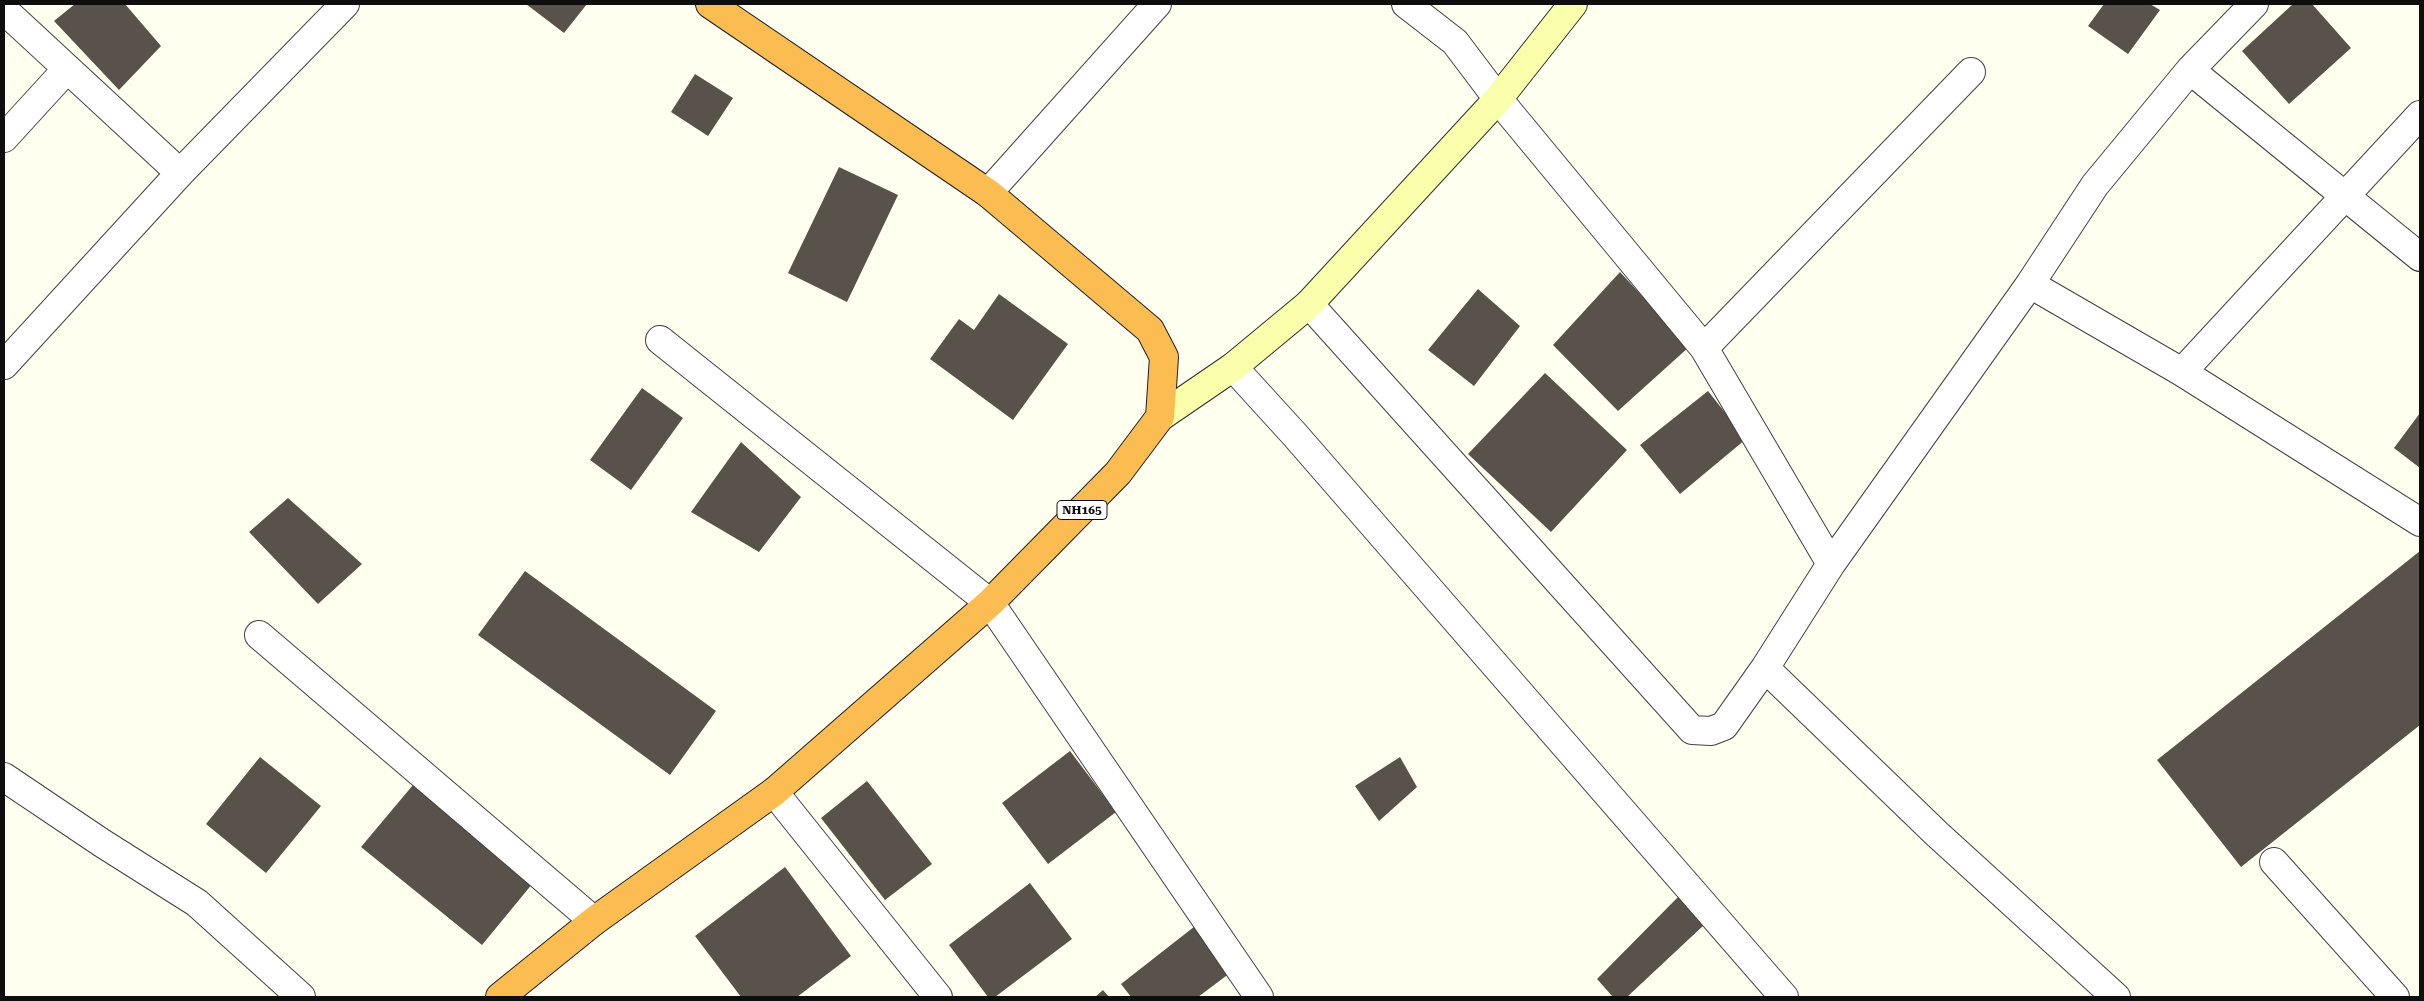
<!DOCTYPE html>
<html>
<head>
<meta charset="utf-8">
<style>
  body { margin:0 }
  #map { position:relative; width:2424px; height:1001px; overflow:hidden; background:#fffff0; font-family:"Roboto Serif",serif }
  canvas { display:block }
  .frame { position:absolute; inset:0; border:5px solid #0e0e0e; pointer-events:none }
</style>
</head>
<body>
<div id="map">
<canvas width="2424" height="1001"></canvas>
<div class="frame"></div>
</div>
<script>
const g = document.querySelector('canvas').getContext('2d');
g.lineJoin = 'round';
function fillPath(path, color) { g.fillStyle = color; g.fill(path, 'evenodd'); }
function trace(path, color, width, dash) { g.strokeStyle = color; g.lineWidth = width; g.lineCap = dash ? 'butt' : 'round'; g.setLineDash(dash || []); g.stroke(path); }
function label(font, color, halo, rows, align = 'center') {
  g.font = font + ' "Roboto Serif",serif'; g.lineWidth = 5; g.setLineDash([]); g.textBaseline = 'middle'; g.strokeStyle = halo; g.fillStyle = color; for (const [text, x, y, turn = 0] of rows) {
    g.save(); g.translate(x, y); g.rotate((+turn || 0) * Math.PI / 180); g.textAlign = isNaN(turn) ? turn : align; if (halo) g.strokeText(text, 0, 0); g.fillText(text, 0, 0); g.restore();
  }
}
const building = new Path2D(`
  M75,4H125L161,46L119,90L54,21Z
  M526,4H587L564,33Z
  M2104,4H2150L2160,10L2128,54L2088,26Z
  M2293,4H2312L2351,48L2289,104L2242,51Z
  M695,74L733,98L708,136L671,112Z
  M839,167L898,195L847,302L788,273Z
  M1620,272L1689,347L1618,411L1553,345Z
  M1478,289L1520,326L1474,386L1428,350Z
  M999,294L1068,344L1013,420L930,359L959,319L974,330Z
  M1545,373L1627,450L1551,532L1468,454Z
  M642,388L683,418L631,490L590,460Z
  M1708,391L1746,439L1680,494L1640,445Z
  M2420,413V468L2394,448Z
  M741,442L801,497L759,552L691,512Z
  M288,498L362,564L318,604L249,532Z
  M2420,551V725L2241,867L2157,760Z
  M525,571L716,711L670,775L478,635Z
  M1070,751L1116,812L1048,864L1002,803Z
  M260,757L321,806L266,873L206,824Z
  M1400,757L1417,787L1379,821L1355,786Z
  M867,781L932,864L885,900L821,818Z
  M413,785L533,883L482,945L361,847Z
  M785,867L851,956L797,997H741L695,936Z
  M1030,883L1072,939L995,997H988L949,945Z
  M1680,895L1704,925L1627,997H1613L1597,979Z
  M1199,923L1234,970L1198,997H1131L1121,984Z
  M1103,990L1109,997H1095Z`);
const street = new Path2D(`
  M1406,4L1455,42L1498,99L1704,348L1831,564
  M4,10L180,173
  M2190,70L2420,257
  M4,138L67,69
  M988,193L1157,4
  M2030,284L2182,372L2420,522
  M1309,304L1692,730L1711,731L1724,726L1765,668L1831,564L2030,284L2095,185L2190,70L2254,4
  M660,340L990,603L1259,997
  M1704,348L1971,72
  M4,365L180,173L345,4
  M1233,367L1295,435L1784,997
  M2182,372L2420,115
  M259,635L594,921
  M1765,668L1937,834L2116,997
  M4,777L102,843L197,903L301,997
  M774,792L938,997
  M2274,862L2395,997`);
const secondary = new Path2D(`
  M1160,417L1233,367L1309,304L1498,99L1573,4`);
const highway = new Path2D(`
  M500,997L594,921L774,792L990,603L1118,473L1160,417L1164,357L1150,330L988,193L710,4`);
const shields = [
  [1082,510,50]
];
const shieldNames = [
  ["NH165",1082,510]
];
fillPath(building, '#58524a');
trace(street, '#414141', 30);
trace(secondary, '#303030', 30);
trace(highway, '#1f1f1f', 30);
trace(street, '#fff', 28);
trace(secondary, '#f9ffab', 28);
trace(highway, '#fbbd52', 28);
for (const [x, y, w] of shields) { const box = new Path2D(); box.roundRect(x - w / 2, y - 9.5, w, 19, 4); g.fillStyle = '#fff'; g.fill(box); trace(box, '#0e0e0e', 1); }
label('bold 12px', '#0e0e0e', null, shieldNames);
</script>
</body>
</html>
